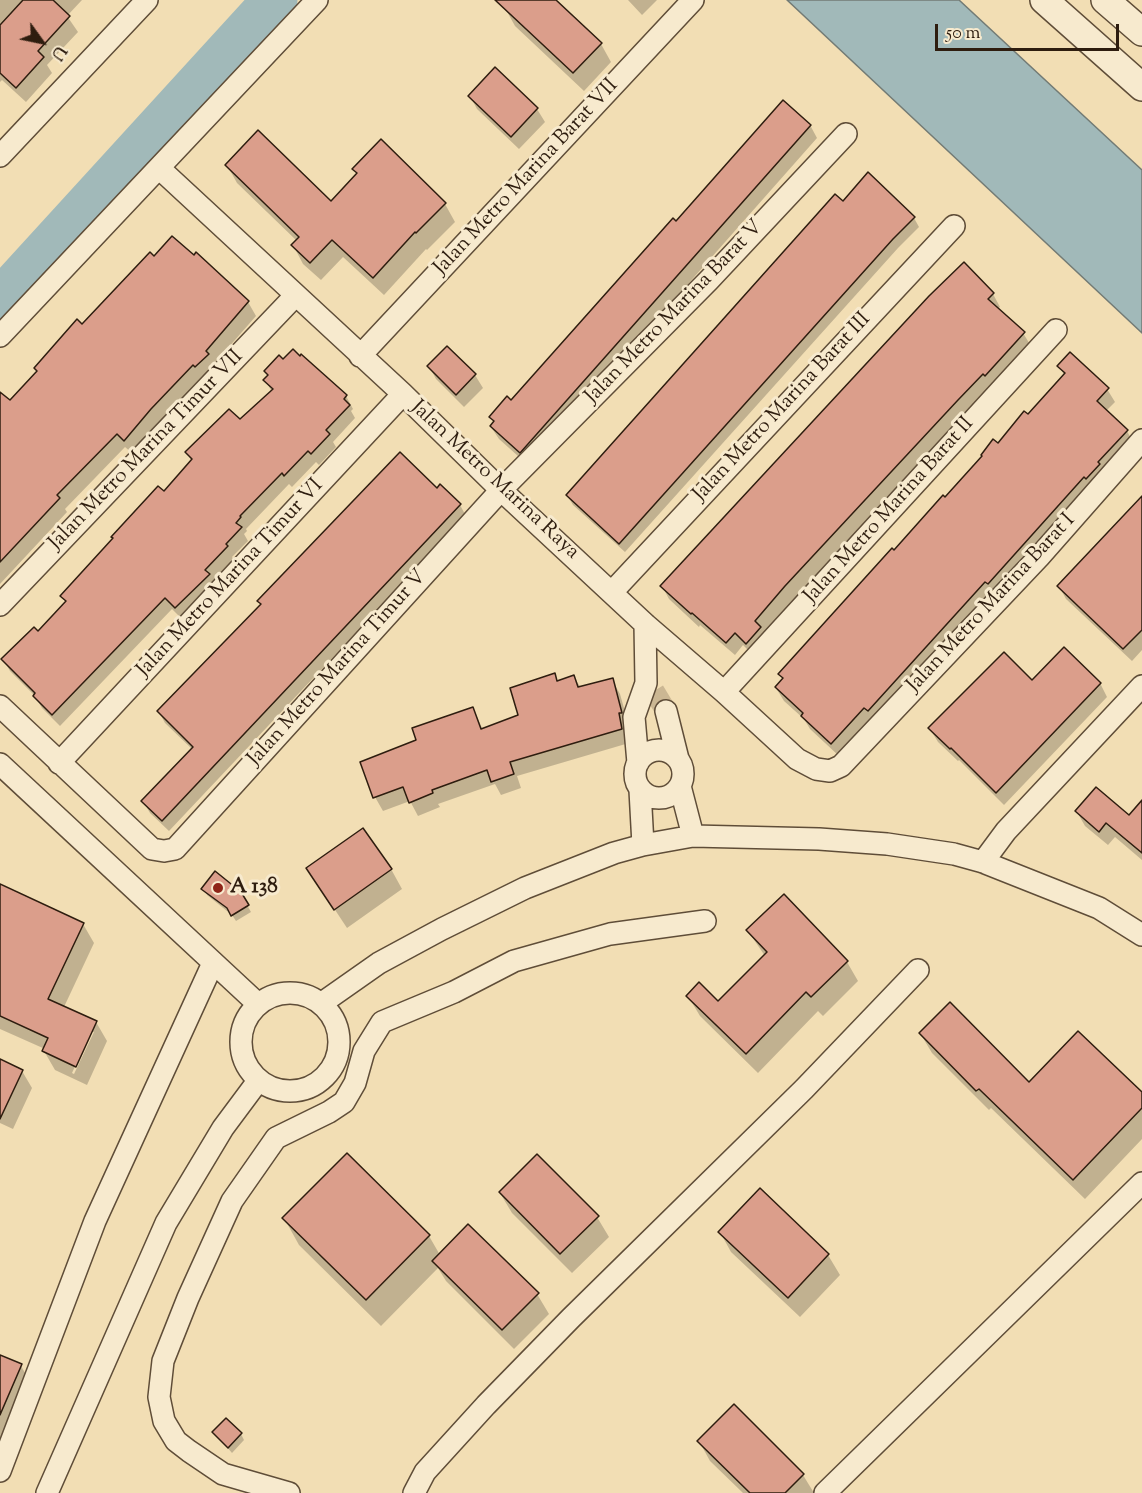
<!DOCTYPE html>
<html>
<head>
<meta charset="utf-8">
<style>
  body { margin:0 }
  #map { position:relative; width:1142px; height:1493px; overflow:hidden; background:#f2deb4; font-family:"Sorts Mill Goudy",serif }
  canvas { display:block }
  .north { position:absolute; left:12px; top:12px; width:60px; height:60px; -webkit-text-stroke:4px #f7eace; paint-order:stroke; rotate:123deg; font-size:16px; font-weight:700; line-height:24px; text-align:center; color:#2e1d0f }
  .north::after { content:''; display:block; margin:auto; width:21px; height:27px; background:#2e1d0f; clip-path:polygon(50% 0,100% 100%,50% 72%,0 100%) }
  .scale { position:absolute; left:935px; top:24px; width:184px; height:27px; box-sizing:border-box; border:3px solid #2e1d0f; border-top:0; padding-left:8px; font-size:18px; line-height:21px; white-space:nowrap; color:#2e1d0f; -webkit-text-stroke:4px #f7eace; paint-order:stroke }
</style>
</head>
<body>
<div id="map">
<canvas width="1142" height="1493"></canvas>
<div class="north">U</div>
<div class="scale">50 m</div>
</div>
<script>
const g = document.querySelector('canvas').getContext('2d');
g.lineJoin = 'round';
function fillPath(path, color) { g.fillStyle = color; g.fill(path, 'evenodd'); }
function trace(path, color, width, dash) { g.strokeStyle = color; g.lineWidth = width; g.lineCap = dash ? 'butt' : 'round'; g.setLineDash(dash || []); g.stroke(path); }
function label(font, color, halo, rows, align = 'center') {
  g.font = font + ' "Sorts Mill Goudy",serif'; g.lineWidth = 6; g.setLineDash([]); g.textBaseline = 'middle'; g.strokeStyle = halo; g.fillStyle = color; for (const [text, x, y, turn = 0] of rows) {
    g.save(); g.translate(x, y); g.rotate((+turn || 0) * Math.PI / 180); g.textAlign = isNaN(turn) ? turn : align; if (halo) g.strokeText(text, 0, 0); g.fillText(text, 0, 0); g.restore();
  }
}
const water = new Path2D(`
  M787,0H959L1142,170V333Z`);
const shadow = new Path2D(`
  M0,0H82L67,16L78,32L47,65L52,73L26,102L2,80L0,82Z
  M512,0H554L601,44L611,62L584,91L515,26L505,8Z
  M628,0H657L642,15Z
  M496,70L537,109L545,122L519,149L477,109L470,96Z
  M810,125L817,138L528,465L499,439L491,427L494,423L491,417L511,402L676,223Z
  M227,165L331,203L357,175L354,169L445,204L455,222L427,250L426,249L384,295L343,257L321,280L303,264L293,245L297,241L237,183Z
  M843,203L914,218L919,227L898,248L625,552L573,505L567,495Z
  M196,255L248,302L256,316L213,365L215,369L204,380L202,378L158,423L132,453L125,447L65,509L67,512L0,584V410L10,403L82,326L154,258L194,257Z
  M993,294L1000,307L997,309L1023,333L1031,346L885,500L763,633L767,641L754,656L743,645L735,655L700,625L699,627L669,599L662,586Z
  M447,348L475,375L483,388L464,407L436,379L429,366Z
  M301,356L346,396L353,409L351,411L355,418L333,442L336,447L319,465L316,462L292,487L289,484L246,529L247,531L244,534L248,541L232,557L234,560L212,582L215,587L183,620L172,609L60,726L42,708L34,695L10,671L3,659L38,633L66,603L61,596L164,493L191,460L187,452L240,421L272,392L265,380L283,361Z
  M1059,366L1107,389L1115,402L1106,411L1127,431L1134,444L839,756L810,729L804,719L784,701L776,688L783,680L780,674L946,499L1028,416L1064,375Z
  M437,490L460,505L466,516L169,831L150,813L143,801L192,749L165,723L159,712L261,606L259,601Z
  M1142,498V650L1132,661L1066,599L1059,586Z
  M554,675L558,682L574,677L581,688L612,680L620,694L629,726V743L517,776L521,788L501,795L495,784L438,804L440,807L418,816L410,801L383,811L375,797L418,741L473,708L483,730L520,716Z
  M1032,682L1100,683L1107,697L1004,805L959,760L958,761L938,742L930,729Z
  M1077,812L1142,817V860L1115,837L1108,845L1085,826Z
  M308,869H391L402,889L347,928Z
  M203,889L240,893L251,912L236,921L232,915L207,895Z
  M0,895L83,924L94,943L64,1007L96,1022L107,1041L87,1085L55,1070L44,1051L45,1049L0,1029ZM91,1032H94L74,1074L72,1073Z
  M748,931L847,962L858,981L823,1016L818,1011L758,1073L700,1016L688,996L718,1003L765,956Z
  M920,1033L1029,1084L1142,1094V1139L1085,1199L991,1108L989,1110L932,1053Z
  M0,1061L22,1071L32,1088L13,1129L0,1123Z
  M760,1190L828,1255L840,1275L800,1317L731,1252L720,1232Z
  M500,1193L597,1217L609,1237L572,1273L512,1213Z
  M284,1218L429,1236L440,1255L537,1294L549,1314L514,1349L446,1281L438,1268L381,1326L299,1245Z
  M0,1357L21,1366L35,1390L0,1473Z
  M214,1432L241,1434L244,1440L232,1453Z
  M699,1441L803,1475L814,1493H743L710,1461Z`);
const river = new Path2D(`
  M0,301L275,0`);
const building = new Path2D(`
  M23,0H53L70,16L38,51L44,57L16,88L0,73V25Z
  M495,0H556L602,43L573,73Z
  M495,67L538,108L511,137L468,96Z
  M783,100L811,125L520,453L490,426L494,421L489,417L507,396L511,400L673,218L676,221Z
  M258,130L331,201L357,173L352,169L381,139L446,203L416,233L415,232L373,278L332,240L310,263L291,245L299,237L225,165Z
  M868,172L915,217L893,239L619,544L566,495L835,194L843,201Z
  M172,236L194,255L196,252L249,301L206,351L209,354L195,367L193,365L151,409L124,441L117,434L57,495L60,498L0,562V392L10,400L37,371L34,368L77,319L82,324L150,252L154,256Z
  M964,262L994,293L988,299L1025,332L985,376L983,374L958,400L785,586L755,621L761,627L746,644L735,633L726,643L692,613L691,614L660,586L929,296Z
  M447,346L476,374L456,395L427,366Z
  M293,349L300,356L301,354L347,395L344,399L350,405L326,430L330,434L311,454L308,451L284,476L282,473L240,516L241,517L236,523L242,527L226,544L228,546L205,570L210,574L175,608L165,598L52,715L33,696L35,693L1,659L34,627L38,631L66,601L60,596L113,538L111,537L158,486L164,491L192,459L185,452L229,409L240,419L273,389L263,380L268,375L264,371L279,355L283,359Z
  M1070,352L1109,388L1097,401L1128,430L1098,462L1100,464L1086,479L1084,477L988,584L985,582L868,711L864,708L831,744L801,716L803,713L775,687L783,678L778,674L892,548L894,550L943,495L945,497L982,456L981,455L993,439L998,443L1024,411L1028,414L1065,373L1057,366Z
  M400,452L437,488L440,484L461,504L162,821L141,801L193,747L157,711L261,604L257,601Z
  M1142,496V630L1123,649L1057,586Z
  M1064,647L1101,683L996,793L951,748L950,749L928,728L1004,652L1032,680Z
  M555,673L557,681L574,675L578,687L613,678L622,713H619L622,729L510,762L514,774L491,782L487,770L432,790L433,793L409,803L403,787L373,798L360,762L416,740L412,728L473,707L481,729L518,715L510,688Z
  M1096,787L1129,815L1142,800V853L1106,823L1099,832L1075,811Z
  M363,828L392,869L334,910L306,868Z
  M215,871L241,892L249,905L231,916L227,908L201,889Z
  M0,884L84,923L48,999L97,1021L76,1067L42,1051L48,1038L0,1016Z
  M784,894L848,961L811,997L806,992L746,1054L686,996L699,982L718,1001L767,952L746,930Z
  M950,1002L1029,1082L1078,1031L1142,1092V1108L1073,1180L979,1089L976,1091L919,1033Z
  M0,1059L23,1070L0,1119Z
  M347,1153L430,1235L366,1300L282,1218Z
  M537,1154L599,1216L560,1254L499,1192Z
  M760,1188L829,1254L788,1298L718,1232Z
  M468,1224L539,1293L502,1330L432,1261Z
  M0,1355L22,1364L0,1415Z
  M734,1404L804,1474L785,1493H750L697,1441Z
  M226,1418L242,1433L228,1448L212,1432Z`);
const minorTunnel = new Path2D(`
  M654,691L666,711`);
const minor = new Path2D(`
  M0,156L147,0
  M159,168L403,394L501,490L645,624L724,692L797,759L816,769L830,771L841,766L1039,557L1142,440
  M0,336L317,0
  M360,356L693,0
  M612,592L954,226
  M0,605L295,296
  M724,692L1056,330
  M0,706L152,849L164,851L175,849L501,490L709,280L846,134
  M666,711L678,759
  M635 774a24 24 0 1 1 48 0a24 24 0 1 1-48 0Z
  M59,763L403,394
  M638,763L634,717L646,683L645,624
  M0,764L258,1004
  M680,786L693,836
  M640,790L643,845
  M983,862L1006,831L1142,686
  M241 1042a49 49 0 1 1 98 0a49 49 0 1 1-98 0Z
  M322,1003L379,963L442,929L525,888L614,853L643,845L693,836L819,839L887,844L954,854L983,862L1099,908L1142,935
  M0,1471L95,1221L213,963
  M47,1493L166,1223L223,1128L258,1081
  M289,1493L223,1474L189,1451L176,1441L164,1421L159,1397L163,1361L188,1298L232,1201L276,1138L329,1112L344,1102L355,1083L364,1051L382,1022L454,992L514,961L610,934L705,921
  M414,1493L425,1472L486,1405L571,1318L804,1089L918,970
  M825,1493L1142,1183`);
const tertiary = new Path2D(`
  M1044,0L1142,87
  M1105,0L1142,32`);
const markers = [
  [218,888,6,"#8f2418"]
];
const streetNames = [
  ["Jalan Metro Marina Barat VII",527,178,-47],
  ["Jalan Metro Marina Barat V",675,313,-46],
  ["Jalan Metro Marina Barat III",783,408,-47],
  ["Jalan Metro Marina Timur VII",147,451,-46],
  ["Jalan Metro Marina Raya",494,481,43],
  ["Jalan Metro Marina Barat II",890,511,-48],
  ["Jalan Metro Marina Timur VI",231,579,-47],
  ["Jalan Metro Marina Barat I",992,604,-47],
  ["Jalan Metro Marina Timur V",338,669,-48]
];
const poiNames = [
  ["A 138",230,888]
];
fillPath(water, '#a1b9b9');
trace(water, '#737b75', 1.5);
fillPath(shadow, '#0003');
trace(river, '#a1b9b9', 45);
fillPath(building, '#db9e8b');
trace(building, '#2e1d0f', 1.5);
trace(minorTunnel, '#cbb793', 21, [21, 10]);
trace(minor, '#5f4d38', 24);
trace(tertiary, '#5f4d38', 30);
trace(minor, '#f7eace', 21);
trace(tertiary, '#f7eace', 27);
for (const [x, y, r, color] of markers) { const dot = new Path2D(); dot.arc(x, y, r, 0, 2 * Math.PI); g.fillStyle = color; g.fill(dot); trace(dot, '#f7eace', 2); }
label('21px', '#2e1d0f', '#f7eace', streetNames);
label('bold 21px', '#2e1d0f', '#f7eace', poiNames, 'left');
</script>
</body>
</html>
